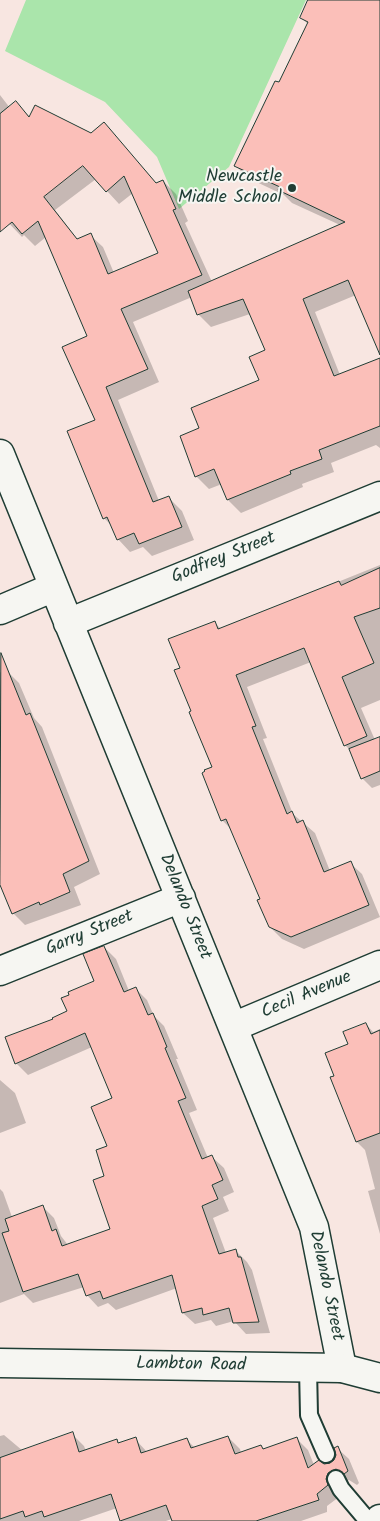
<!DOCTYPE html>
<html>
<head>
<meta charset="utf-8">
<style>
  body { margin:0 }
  canvas { display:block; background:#f8e6e1 }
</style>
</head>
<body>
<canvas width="380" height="1521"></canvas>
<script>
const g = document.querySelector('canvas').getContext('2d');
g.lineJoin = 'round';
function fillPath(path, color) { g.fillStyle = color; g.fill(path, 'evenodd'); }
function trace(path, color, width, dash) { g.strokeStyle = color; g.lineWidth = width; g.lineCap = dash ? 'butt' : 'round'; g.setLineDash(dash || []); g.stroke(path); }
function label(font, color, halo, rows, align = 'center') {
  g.font = font + ' Kalam,sans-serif'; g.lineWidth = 4; g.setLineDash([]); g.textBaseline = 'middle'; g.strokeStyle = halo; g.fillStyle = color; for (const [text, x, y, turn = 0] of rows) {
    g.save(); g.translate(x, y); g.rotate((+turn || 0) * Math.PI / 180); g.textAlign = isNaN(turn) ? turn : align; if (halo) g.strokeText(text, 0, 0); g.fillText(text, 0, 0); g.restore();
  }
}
const green = new Path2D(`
  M26,0H306L229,167L179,209L157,157L105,102L5,51Z`);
const shadow = new Path2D(`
  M309,0H380V352L356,295L315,312L340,375L380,360V448L376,445L331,463L334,472L302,484L303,487L241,513L228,500L222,484L209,489L196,476L201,428L261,380L267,351L250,314L211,327L198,314L192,297L133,322L159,382L118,400L159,501L169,498L182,511L194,540L152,556L143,547L130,552L118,539L113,527L104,518L69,432L96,421L89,337L46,237L35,246L24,235L22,237L0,214V95L10,108L16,103L30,117L91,135L104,124L157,184L163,181L176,194L188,221L185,223L212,282L340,225L292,203L284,195L248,178L235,165L280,84L308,24L301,18ZM96,179L119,204L133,193L160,253L114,273L103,247L90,235L78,240L55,210Z
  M380,565V700L361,708L375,740L380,738V785L372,788L362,778L351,751L345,745L311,662L247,687L267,738L263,739L293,814L315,833L330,871L350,863L362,874L380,917L304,949L282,939L270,927L261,899L232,830L222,820L213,767L193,712L182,669L214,622L221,629Z
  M7,671L19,683L34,718L42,727L100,874L74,887L81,905L25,925L13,913L0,881V672L2,673Z
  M104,947L116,959L129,991L135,988L147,1000L154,1016L164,1026L178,1059H176L197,1110L189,1113L208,1158L212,1157L224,1168L234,1192L223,1197L229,1211L213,1218L226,1253L235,1250L247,1262L252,1270L270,1333L246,1334L234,1321L216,1326L211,1320L195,1324L183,1313L177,1288L116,1310L108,1303L98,1307L87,1295L84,1287L33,1303L24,1294L0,1303V1189L3,1192L12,1217L43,1207L54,1218L61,1236L68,1245L112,1230L106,1177L113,1099L92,1047L28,1075L16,1063L54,1020L69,1012L95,982Z
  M366,1024L373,1032L380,1029V1234L368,1191L375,1189L365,1150L357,1142L331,1078L336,1076L350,1044Z
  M0,1080L15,1093L26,1123L0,1133Z
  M72,1434L84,1446L86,1451L116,1440L120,1444L135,1439L148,1453L187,1440L195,1448L228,1437L240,1449L241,1453L261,1446L264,1449L296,1438L308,1450L314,1465L331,1464L335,1460L337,1448L349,1459L359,1483L357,1485L349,1480L340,1485L339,1497L327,1506V1512L301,1521H173L172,1519L166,1521H121L117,1508L79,1521H0V1436L4,1435L23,1451ZM326,1475H329L325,1485Z`);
const building = new Path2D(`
  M308,0H380V355L348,280L303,299L334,376L380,358V426L319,450L322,459L290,471L291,474L227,500L214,469L195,477L180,436L199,428L191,408L259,380L249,357L265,350L243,299L197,315L188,291L345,222L278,190L280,187L234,166L275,81L279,82L308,22L300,18Z
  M16,101L29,117L35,105L91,133L104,122L156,183L163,180L176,209L173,210L202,275L121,309L148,369L106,387L153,502L169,496L182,527L139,544L134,533L117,540L107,517L103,519L67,431L95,420L62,347L87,336L38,221L22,234L12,222L0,232V114ZM83,166L106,192L124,176L158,253L108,274L91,233L77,239L44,197Z
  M380,568V608L354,617L374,663L342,677L367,736L344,746L304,648L236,675L256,726L252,727L287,814L292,811L297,823L303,820L324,872L351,861L369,905L291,937L269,927L257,900L260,899L226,819L221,821L202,773L205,771L204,770L212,767L189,712L191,711L174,670L180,668L168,639L215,621L218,629L339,581L341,585Z
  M1,653L26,715L30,713L89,861L63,874L70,892L40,905L39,902L12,914L0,885Z
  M380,737V771L361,779L349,749Z
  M104,946L124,992L136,987L148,1015L153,1013L167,1047L165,1048L186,1098L178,1101L202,1159L212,1155L223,1180L212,1185L218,1199L202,1206L219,1254L236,1249L238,1257H241L259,1322L233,1323L229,1308L203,1315L202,1308L182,1313L172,1275L103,1299L100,1291L86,1296L78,1274L23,1292L2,1233L9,1231L5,1219L43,1205L52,1231L56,1229L62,1246L110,1229L93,1180L104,1176L96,1150L107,1146L91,1107L112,1098L85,1033L15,1064L5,1037L53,1019L52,1018L67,1011L61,998L69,995L68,992L94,981L83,954Z
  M366,1023L371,1034L380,1030V1133L356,1142L330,1077L334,1076L325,1053L348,1044L343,1032Z
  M73,1432L79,1452L117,1439L118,1443L136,1437L141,1453L187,1438L191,1448L228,1436L235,1454L261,1445L263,1449L297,1437L308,1468L319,1460L324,1464L330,1463L334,1460L336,1455L334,1448L338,1446L348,1471L344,1474L336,1469L328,1473L326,1479L328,1485L317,1494L319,1500L256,1521H172L166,1505L120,1521L111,1494L44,1517L42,1511L25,1517L23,1511L0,1519V1458Z`);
const service = new Path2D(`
  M308,1368L309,1415L326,1454
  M336,1479L341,1489L368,1521`);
const minor = new Path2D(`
  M0,454L314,1227L342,1368
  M0,610L54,587
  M68,623L380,496
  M0,971L181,898
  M233,1027L380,965`);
const tertiary = new Path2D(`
  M0,1363L342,1368L380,1378`);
const secondary = new Path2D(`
  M379,1521L380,1519`);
const markers = [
  [292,188,5,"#1f3d34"]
];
const poiNames = [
  ["Newcastle",282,178],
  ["Middle School",282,199]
];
const streetNames = [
  ["Godfrey Street",224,559,-22],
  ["Delando Street",184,907,68],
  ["Garry Street",90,934,-22],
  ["Cecil Avenue",307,996,-23],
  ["Delando Street",325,1286,78],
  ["Lambton Road",191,1366,1]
];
fillPath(green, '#aae5ab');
fillPath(shadow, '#0003');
fillPath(building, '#fbbfb9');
trace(building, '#1f3d34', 1);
trace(service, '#1f3d34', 20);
trace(minor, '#1f3d34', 31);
trace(tertiary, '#1f3d34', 31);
trace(secondary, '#1f3d34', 31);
trace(service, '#f6f6f2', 16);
trace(minor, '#f6f6f2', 28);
trace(tertiary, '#f6f6f2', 28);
trace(secondary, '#f6f6f2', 28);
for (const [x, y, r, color] of markers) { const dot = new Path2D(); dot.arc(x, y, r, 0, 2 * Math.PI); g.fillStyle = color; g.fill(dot); trace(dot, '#f6f6f2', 2); }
label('18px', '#1f3d34', '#f6f6f2', poiNames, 'right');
label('18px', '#1f3d34', '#f6f6f2', streetNames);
</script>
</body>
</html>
